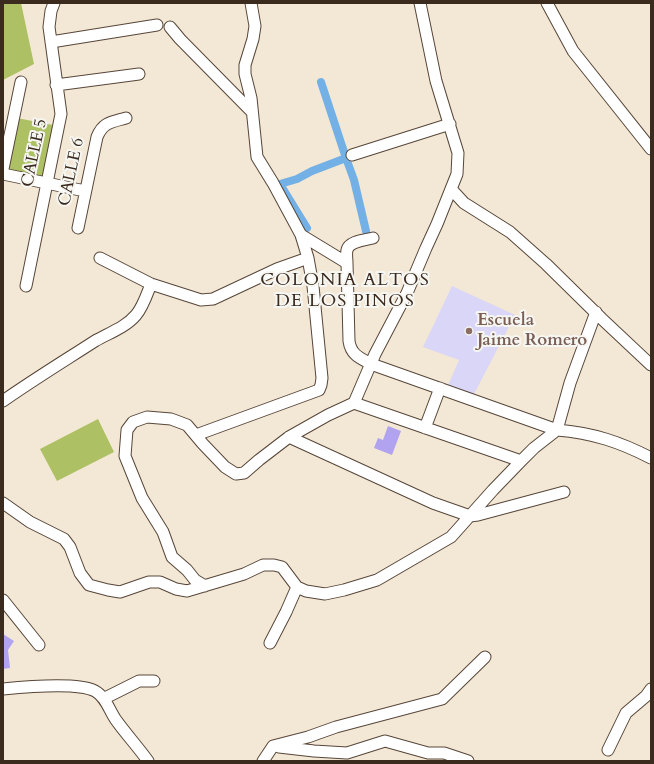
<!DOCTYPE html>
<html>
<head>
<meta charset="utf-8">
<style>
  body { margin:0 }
  #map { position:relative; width:654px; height:764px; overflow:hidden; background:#f3e8d5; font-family:Cardo,serif }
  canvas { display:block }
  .frame { position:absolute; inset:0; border:4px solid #3b2a1e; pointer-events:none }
</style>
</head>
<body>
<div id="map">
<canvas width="654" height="764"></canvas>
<div class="frame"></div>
</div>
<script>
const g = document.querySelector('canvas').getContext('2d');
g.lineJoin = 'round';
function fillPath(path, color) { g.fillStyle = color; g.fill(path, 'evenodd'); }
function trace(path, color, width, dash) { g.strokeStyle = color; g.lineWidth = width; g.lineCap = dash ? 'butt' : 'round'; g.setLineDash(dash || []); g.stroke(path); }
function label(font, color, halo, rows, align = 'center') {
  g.font = font + ' Cardo,serif'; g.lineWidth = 4; g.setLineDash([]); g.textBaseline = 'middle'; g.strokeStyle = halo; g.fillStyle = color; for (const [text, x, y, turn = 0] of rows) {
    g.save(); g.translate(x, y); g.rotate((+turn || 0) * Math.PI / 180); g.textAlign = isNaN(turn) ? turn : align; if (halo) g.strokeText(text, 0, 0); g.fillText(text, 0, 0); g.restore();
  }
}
const built = new Path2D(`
  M452,286L515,315L471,400L446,390L459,360L423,347Z`);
const green = new Path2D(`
  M3,3H21L34,64L3,80Z
  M17,118L53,125L42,179L7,171Z
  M98,419L114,452L57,481L40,449Z`);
const canal = new Path2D(`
  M321,82L346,158L349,157
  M307,228L280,184L297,179L312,171L346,158L354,180L366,231`);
const building = new Path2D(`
  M388,426L401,431L392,455L374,448L378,438L383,440Z
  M3,634L14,641L8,650L10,668L3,669Z`);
const minor = new Path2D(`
  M420,3L436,81L458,153L457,174L437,224L426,248L407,293L375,354L354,403L521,461
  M547,3L573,51L651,149
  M170,27L180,39L251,111
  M51,42L157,25
  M56,85L139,74
  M352,155L450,124
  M3,169L21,82
  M3,174L85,191
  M452,190L464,203L510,232L546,264L602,319L651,365
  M78,228L97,137C103,122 112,122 126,118
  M301,235L347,263L349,341C351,355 360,358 371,364L557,430C593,433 620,442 651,458
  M100,258L151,284L201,300L213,299L277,269L308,258
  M347,263C347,259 346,254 347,250C349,241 365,240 373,238
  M26,286L61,114L49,27L51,11L54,3
  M3,401C33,380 64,361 95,341C109,333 126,327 136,315C143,307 147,294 151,284
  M425,428L440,388
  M196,435L319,390L321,385L322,378L313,286L308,258L301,235L273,183L257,157L251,98L245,74V65L253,39L255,26L251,3
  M289,437L433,503L470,516L478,515L564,492
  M3,503L30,522L64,539L70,547L80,573L89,585L108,590L120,592L149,582H160L176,589L187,591L244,574L263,565H274L282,567L297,587L306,591L325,594L344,590L377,580L451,537L493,490L521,461L534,448L557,430L570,383L596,312
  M205,586L195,580L187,570L172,557L163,532L142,498L125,456L127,430L133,422L147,417L171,419L187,425L203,444L225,467L236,474L244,473L259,460L289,437L328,415L354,403
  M3,600L39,645
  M270,643L286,612L297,587
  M3,689C23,687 78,682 95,691C106,697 109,710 116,720C126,734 138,747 148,761
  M105,698L139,681H154
  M279,747L314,751L347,753L385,741L428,753H444L468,761
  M608,750L626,713L646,696L651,689
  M263,761L273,746L308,737L336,727L442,699L485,657`);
const markers = [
  [469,331,4,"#8d6e63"]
];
const streetNames = [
  ["CALLE 5",35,153,-78],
  ["CALLE 6",72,172,-78]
];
const educationNames = [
  ["Escuela",477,321],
  ["Jaime Romero",477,341]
];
const neighbourhoodNames = [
  ["COLONIA ALTOS",345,281],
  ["DE LOS PINOS",345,302]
];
fillPath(built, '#d9d6f7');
fillPath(green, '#aec064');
trace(canal, '#73b0e5', 8);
fillPath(building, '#b1a3ef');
trace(minor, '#574639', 13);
trace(minor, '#fff', 11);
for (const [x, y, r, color] of markers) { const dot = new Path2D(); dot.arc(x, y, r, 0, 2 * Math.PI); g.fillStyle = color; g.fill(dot); trace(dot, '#f6f6f2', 1.5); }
label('17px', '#3b2a1e', '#f6f6f2', streetNames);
label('bold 17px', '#785e54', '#f6f6f2', educationNames, 'left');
g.letterSpacing = '1px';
label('18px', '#3b2a1e', '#f6f6f2', neighbourhoodNames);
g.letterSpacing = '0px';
</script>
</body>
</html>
